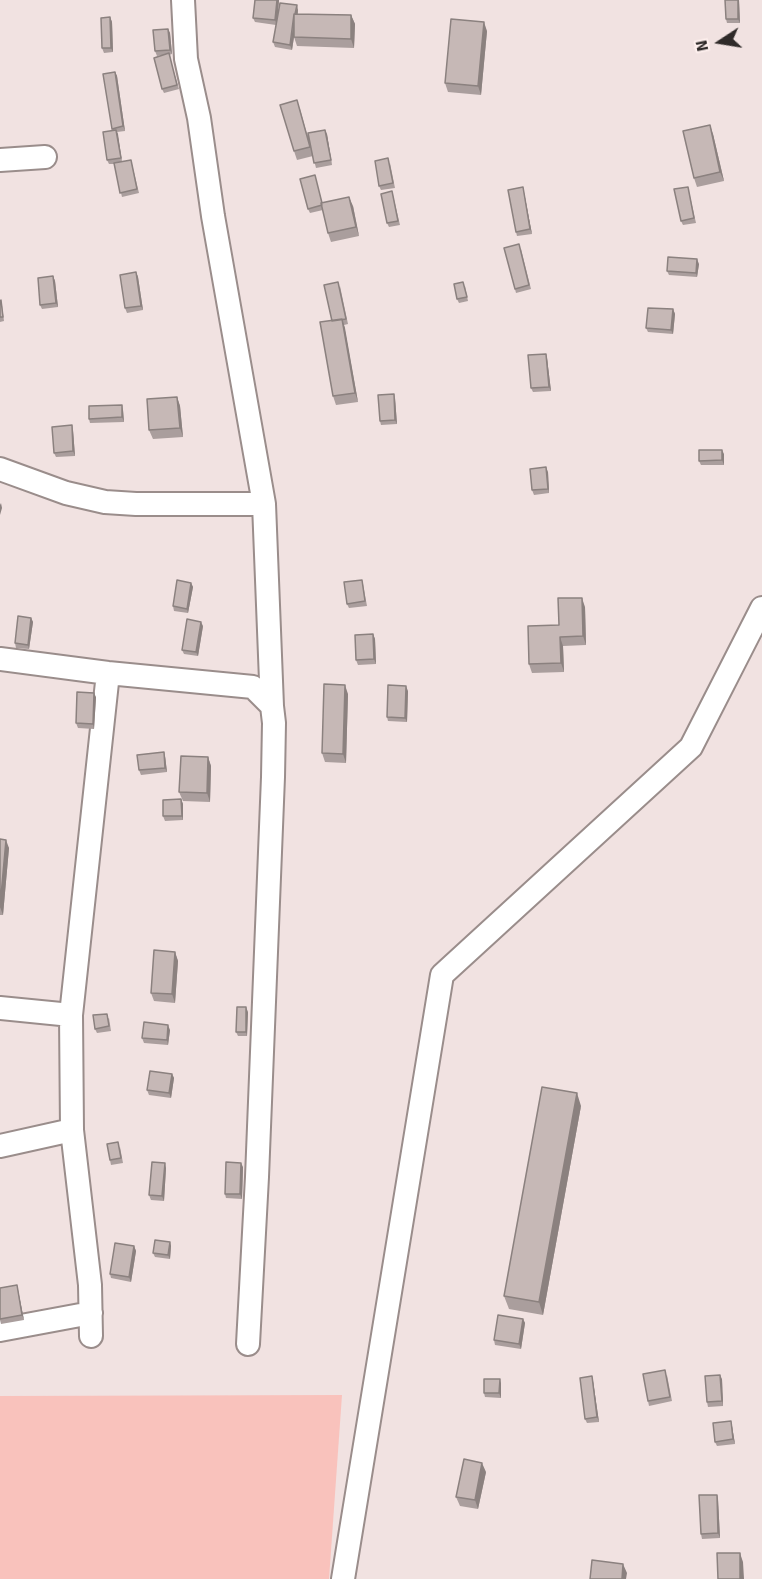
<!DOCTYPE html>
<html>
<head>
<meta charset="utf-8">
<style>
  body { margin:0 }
  #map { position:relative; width:762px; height:1579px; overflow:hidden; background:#f1e2e1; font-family:Signika,sans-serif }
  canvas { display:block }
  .north { position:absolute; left:690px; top:12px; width:60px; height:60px; -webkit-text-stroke:4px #fef0ee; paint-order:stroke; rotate:258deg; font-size:16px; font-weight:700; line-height:24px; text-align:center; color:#2f2a29 }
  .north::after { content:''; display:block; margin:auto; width:21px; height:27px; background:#2f2a29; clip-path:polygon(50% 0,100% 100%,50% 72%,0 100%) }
</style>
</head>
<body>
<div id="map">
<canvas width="762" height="1579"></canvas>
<div class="north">N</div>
</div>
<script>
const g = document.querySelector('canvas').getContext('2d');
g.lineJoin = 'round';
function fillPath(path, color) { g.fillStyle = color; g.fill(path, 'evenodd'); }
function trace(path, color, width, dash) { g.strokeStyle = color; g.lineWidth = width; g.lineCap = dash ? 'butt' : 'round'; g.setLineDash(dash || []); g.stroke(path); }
const green = new Path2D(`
  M342,1395L329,1579H0V1396Z`);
const street = new Path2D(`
  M183,0L186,59L199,118L213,216L264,504L272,706
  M0,160L45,157
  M0,469L66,493L105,502L136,504H264
  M0,659L108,673L253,687L272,706L274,723L273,777L257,1177L248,1344
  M0,1008L71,1015
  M0,1146L72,1130
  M0,1330L91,1313
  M91,1336L90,1285L72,1130L71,1015L108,673
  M343,1579L442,975L691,747L762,608`);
const wall = new Path2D(`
  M255,0H279L277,19L298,10V14L351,15L355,24L354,48L297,46L294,37L292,50L275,47L273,42L276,25L255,22L253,18Z
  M725,0H739L740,23H727L726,19Z
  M110,17L112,22L113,52L104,53L102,48Z
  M168,29L170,33L172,54L169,55L179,89L164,93L162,89V55L157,56L155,51Z
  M487,31L481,95L448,92L445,83Z
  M115,72L117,76L125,131L117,132L122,162L131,160L139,193L122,197L114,164H109L107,160L113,130Z
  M300,109L310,145L327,134L332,165L316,168L313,156L297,160L294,151Z
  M713,134L724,181L697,187L694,178Z
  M390,163L395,188L381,190L379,186Z
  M523,187L532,234L517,236L516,232Z
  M688,187L696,223L683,225L681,221Z
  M392,191L400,225L389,227L387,223Z
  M323,203L353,206L359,236L331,242L328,233L323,210L310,213L308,209Z
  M521,249L531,289L516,293L515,289Z
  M699,264L697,277L669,275L667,271Z
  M136,272L138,277L143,310L127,313L125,308Z
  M53,276L55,281L58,307L42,309L40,305Z
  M340,286L348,324L344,325L358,402L336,405L333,396L332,321Z
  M465,286L468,301L459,303L457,299Z
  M0,301L2,305L4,321L0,322Z
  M673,309L675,314L673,334L648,332L646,328Z
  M546,354L547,358L551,391L533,392L531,388Z
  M177,397L180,406L183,437L153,439L149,430Z
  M395,398L397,424L381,425L380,421Z
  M123,410L124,422L90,423L89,419Z
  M73,430L75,456L56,457L54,453Z
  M724,454V465H701L699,461Z
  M548,472L549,493L534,495L532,490Z
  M191,583L193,587L188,613L174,611L173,606Z
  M363,584L367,606L349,608L347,604Z
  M585,607L586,645L563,646L564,672L532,673L529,664L559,625Z
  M31,618L33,622L29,649L16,648L15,643Z
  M203,626L198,656L184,654L182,650Z
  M373,634L375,639L376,664L358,665L356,660Z
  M408,691L407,722L388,721L387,717Z
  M348,694L346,763L325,762L322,753Z
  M96,697L94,729L78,728L76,723Z
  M165,756L167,772L141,775L139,770Z
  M208,757L211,766L210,802L183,801L179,792Z
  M181,799L183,804V820L165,821L163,816Z
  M0,839L9,848L3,915H0Z
  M175,952L178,961L175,1003L154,1001L151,993Z
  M248,1012L247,1036H238L236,1032Z
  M109,1018L111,1031L97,1033L95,1029Z
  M170,1030L168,1045L144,1043L142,1038Z
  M172,1074L174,1078L171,1098L149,1095L147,1090Z
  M581,1106L543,1315L509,1309L504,1296Z
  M120,1147L123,1163L111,1165L110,1160Z
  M243,1167L242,1199L226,1198L225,1194Z
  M166,1168L164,1201L151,1200L149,1195Z
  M170,1242L171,1246L170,1259L155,1257L153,1253Z
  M134,1246L136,1251L131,1282L111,1278L110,1274Z
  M17,1285L24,1320L1,1324L0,1320V1288Z
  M523,1319L525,1323L521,1349L495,1345L494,1340Z
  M667,1375L672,1401L649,1406L648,1401Z
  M722,1379L723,1406L708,1407L707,1402Z
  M593,1381L599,1422L587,1423L585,1419Z
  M501,1383V1398L485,1397L484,1393Z
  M732,1426L735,1444L717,1446L715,1442Z
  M486,1472L478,1509L460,1506L456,1497Z
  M717,1495L718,1499L720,1538L702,1539L701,1534Z`);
const shadedWall = new Path2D(`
  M277,0H279L277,25L275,20Z
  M738,0H739L740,23L738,19Z
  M297,5L298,10L292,50L290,45Z
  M351,15L355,24L354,48L351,39Z
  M110,17L112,22L113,52L111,48Z
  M484,22L487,31L481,95L478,86Z
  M168,29L170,33L172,54L170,50Z
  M115,72L117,76L125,131L123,126Z
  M710,125L713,134L724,181L720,172Z
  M116,130L118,134L122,162L121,158Z
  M325,130L327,134L332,165Z
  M523,187L524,192L532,234L530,229Z
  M349,197L353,206L359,236L356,227Z
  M697,259L699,264L697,277L696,273Z
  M136,272L138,277L143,310L141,306Z
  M53,276L55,281L58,307L56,303Z
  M673,309L675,314L673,334L671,330Z
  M342,319L345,328L358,402L355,393Z
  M546,354L547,358L551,391L549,387Z
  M394,394L395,398L397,424L395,420Z
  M177,397L180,406L183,437L180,428Z
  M122,405L123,410L124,422L122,417Z
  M72,425L73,430L75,456L73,451Z
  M722,450L724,454V465L722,460Z
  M546,467L548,472L549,493L548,489Z
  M1,503L2,508L0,515V505Z
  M191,583L193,587L188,613L187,609Z
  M582,598L585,607L586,645L583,636Z
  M31,618L33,622L29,649L28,645Z
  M201,622L203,626L198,656L196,652Z
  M373,634L375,639L376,664L374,659Z
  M560,637L563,646L564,672L561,663Z
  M345,685L348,694L346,763L343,754Z
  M406,686L408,691L407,722L405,718Z
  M94,693L96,697L94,729L93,724Z
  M164,752L165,756L167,772L165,768Z
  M208,757L211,766L210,802L207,793Z
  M181,799L183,804V820L182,816Z
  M6,840L9,848L3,915L0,907Z
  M175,952L178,961L175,1003L172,994Z
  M246,1007L248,1012L247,1036L246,1032Z
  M168,1025L170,1030L168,1045L167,1040Z
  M172,1074L174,1078L171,1098L169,1093Z
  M577,1093L581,1106L543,1315L539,1302Z
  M165,1163L166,1168L164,1201L162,1196Z
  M241,1163L243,1167L242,1199L240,1194Z
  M170,1242L171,1246L170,1259L168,1255Z
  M134,1246L136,1251L131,1282L129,1277Z
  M17,1285L24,1320L22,1315Z
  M523,1319L525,1323L521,1349L519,1344Z
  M720,1375L722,1379L723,1406L722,1401Z
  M592,1376L593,1381L599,1422L597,1417Z
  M500,1379L501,1383V1398L499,1393Z
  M731,1421L732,1426L735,1444L733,1439Z
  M482,1463L486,1472L478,1509L475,1500Z
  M717,1495L718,1499L720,1538L718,1533Z
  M740,1553L743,1562L744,1579H740Z
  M623,1564L627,1573L626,1579H622Z`);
const building = new Path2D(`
  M255,0H277L275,20L253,18Z
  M725,0H738V19H726Z
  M280,3L297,5L295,14H294L290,45L273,42Z
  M294,14L351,15V39L294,37Z
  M110,17L111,48H102L101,18Z
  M451,19L484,22L478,86L445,83Z
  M168,29L170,50L155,51L153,30Z
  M169,53L177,85L162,89L154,58Z
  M115,72L123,126L112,129L103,74Z
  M297,100L310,147L294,151L280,105Z
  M710,125L720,172L694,178L683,131Z
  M116,130L121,158L107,160L103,132Z
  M325,130L331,160L314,163L308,133Z
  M388,158L393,183L379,186L375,161Z
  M131,160L137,189L120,193L114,163Z
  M315,175L322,203H321L322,205L308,209L300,179Z
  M523,187L530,229L516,232L508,190Z
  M688,187L694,218L681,221L674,189Z
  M392,191L398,221L387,223L381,194Z
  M349,197L356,227L328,233L321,203Z
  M519,244L529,285L515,289L504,248Z
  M668,257L697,259L696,273L667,271Z
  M136,272L141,306L125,308L120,275Z
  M53,276L56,303L40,305L38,278Z
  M338,282L346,319L332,321L324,285Z
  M463,282L467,297L457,299L454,284Z
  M1,300L3,317H0V301Z
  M648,308L673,309L671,330L646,328Z
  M342,319L355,393L333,396L320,322Z
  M546,354L549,387L531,388L528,355Z
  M394,394L395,420L380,421L378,395Z
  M177,397L180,428L149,430L147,399Z
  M122,405V417L89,419V406Z
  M72,425L73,451L54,453L52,427Z
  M699,450H722V460L699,461Z
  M546,467L548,489L532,490L530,469Z
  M177,580L191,583L187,609L173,606Z
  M362,580L365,601L347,604L344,582Z
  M558,598H582L583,636L560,637L561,663L529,664L528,626L559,625Z
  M18,616L31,618L28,645L15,643Z
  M187,619L201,622L196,652L182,650Z
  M373,634L374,659L356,660L355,635Z
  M324,684L345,685L343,754L322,753Z
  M388,685L406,686L405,718L387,717Z
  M77,692L94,693L93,724L76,723Z
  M164,752L165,768L139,770L137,755Z
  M181,756L208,757L207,793L179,792Z
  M181,799L182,816H163V800Z
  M0,839L6,840L0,907Z
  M154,950L175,952L172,994L151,993Z
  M237,1007H246V1032H236Z
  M107,1014L109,1026L95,1029L93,1015Z
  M144,1022L168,1025L167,1040L142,1038Z
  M150,1071L172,1074L169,1093L147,1090Z
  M542,1087L577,1093L539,1302L504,1296Z
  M118,1142L121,1158L110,1160L107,1144Z
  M152,1162L165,1163L162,1196L149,1195Z
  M226,1162L241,1163L240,1194H225Z
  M155,1240L170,1242L168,1255L153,1253Z
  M115,1243L134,1246L129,1277L110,1274Z
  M17,1285L22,1315L0,1319V1288Z
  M498,1315L523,1319L519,1344L494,1340Z
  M665,1370L670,1397L648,1401L643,1374Z
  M720,1375L722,1401L707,1402L705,1376Z
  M592,1376L597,1417L585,1419L580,1378Z
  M484,1379H500L499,1393H484Z
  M731,1421L733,1439L715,1442L713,1423Z
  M464,1459L482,1463L475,1500L456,1497Z
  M699,1495H717L718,1533L701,1534Z
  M717,1553H740V1579H718Z
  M592,1560L623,1564L622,1579H590Z`);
fillPath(green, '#f9c2bc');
trace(street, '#9a8d8b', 26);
trace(street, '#fff', 22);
fillPath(wall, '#aa9e9d');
fillPath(shadedWall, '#8b817f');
fillPath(building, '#c6b8b6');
trace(building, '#8b817f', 1.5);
</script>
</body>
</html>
